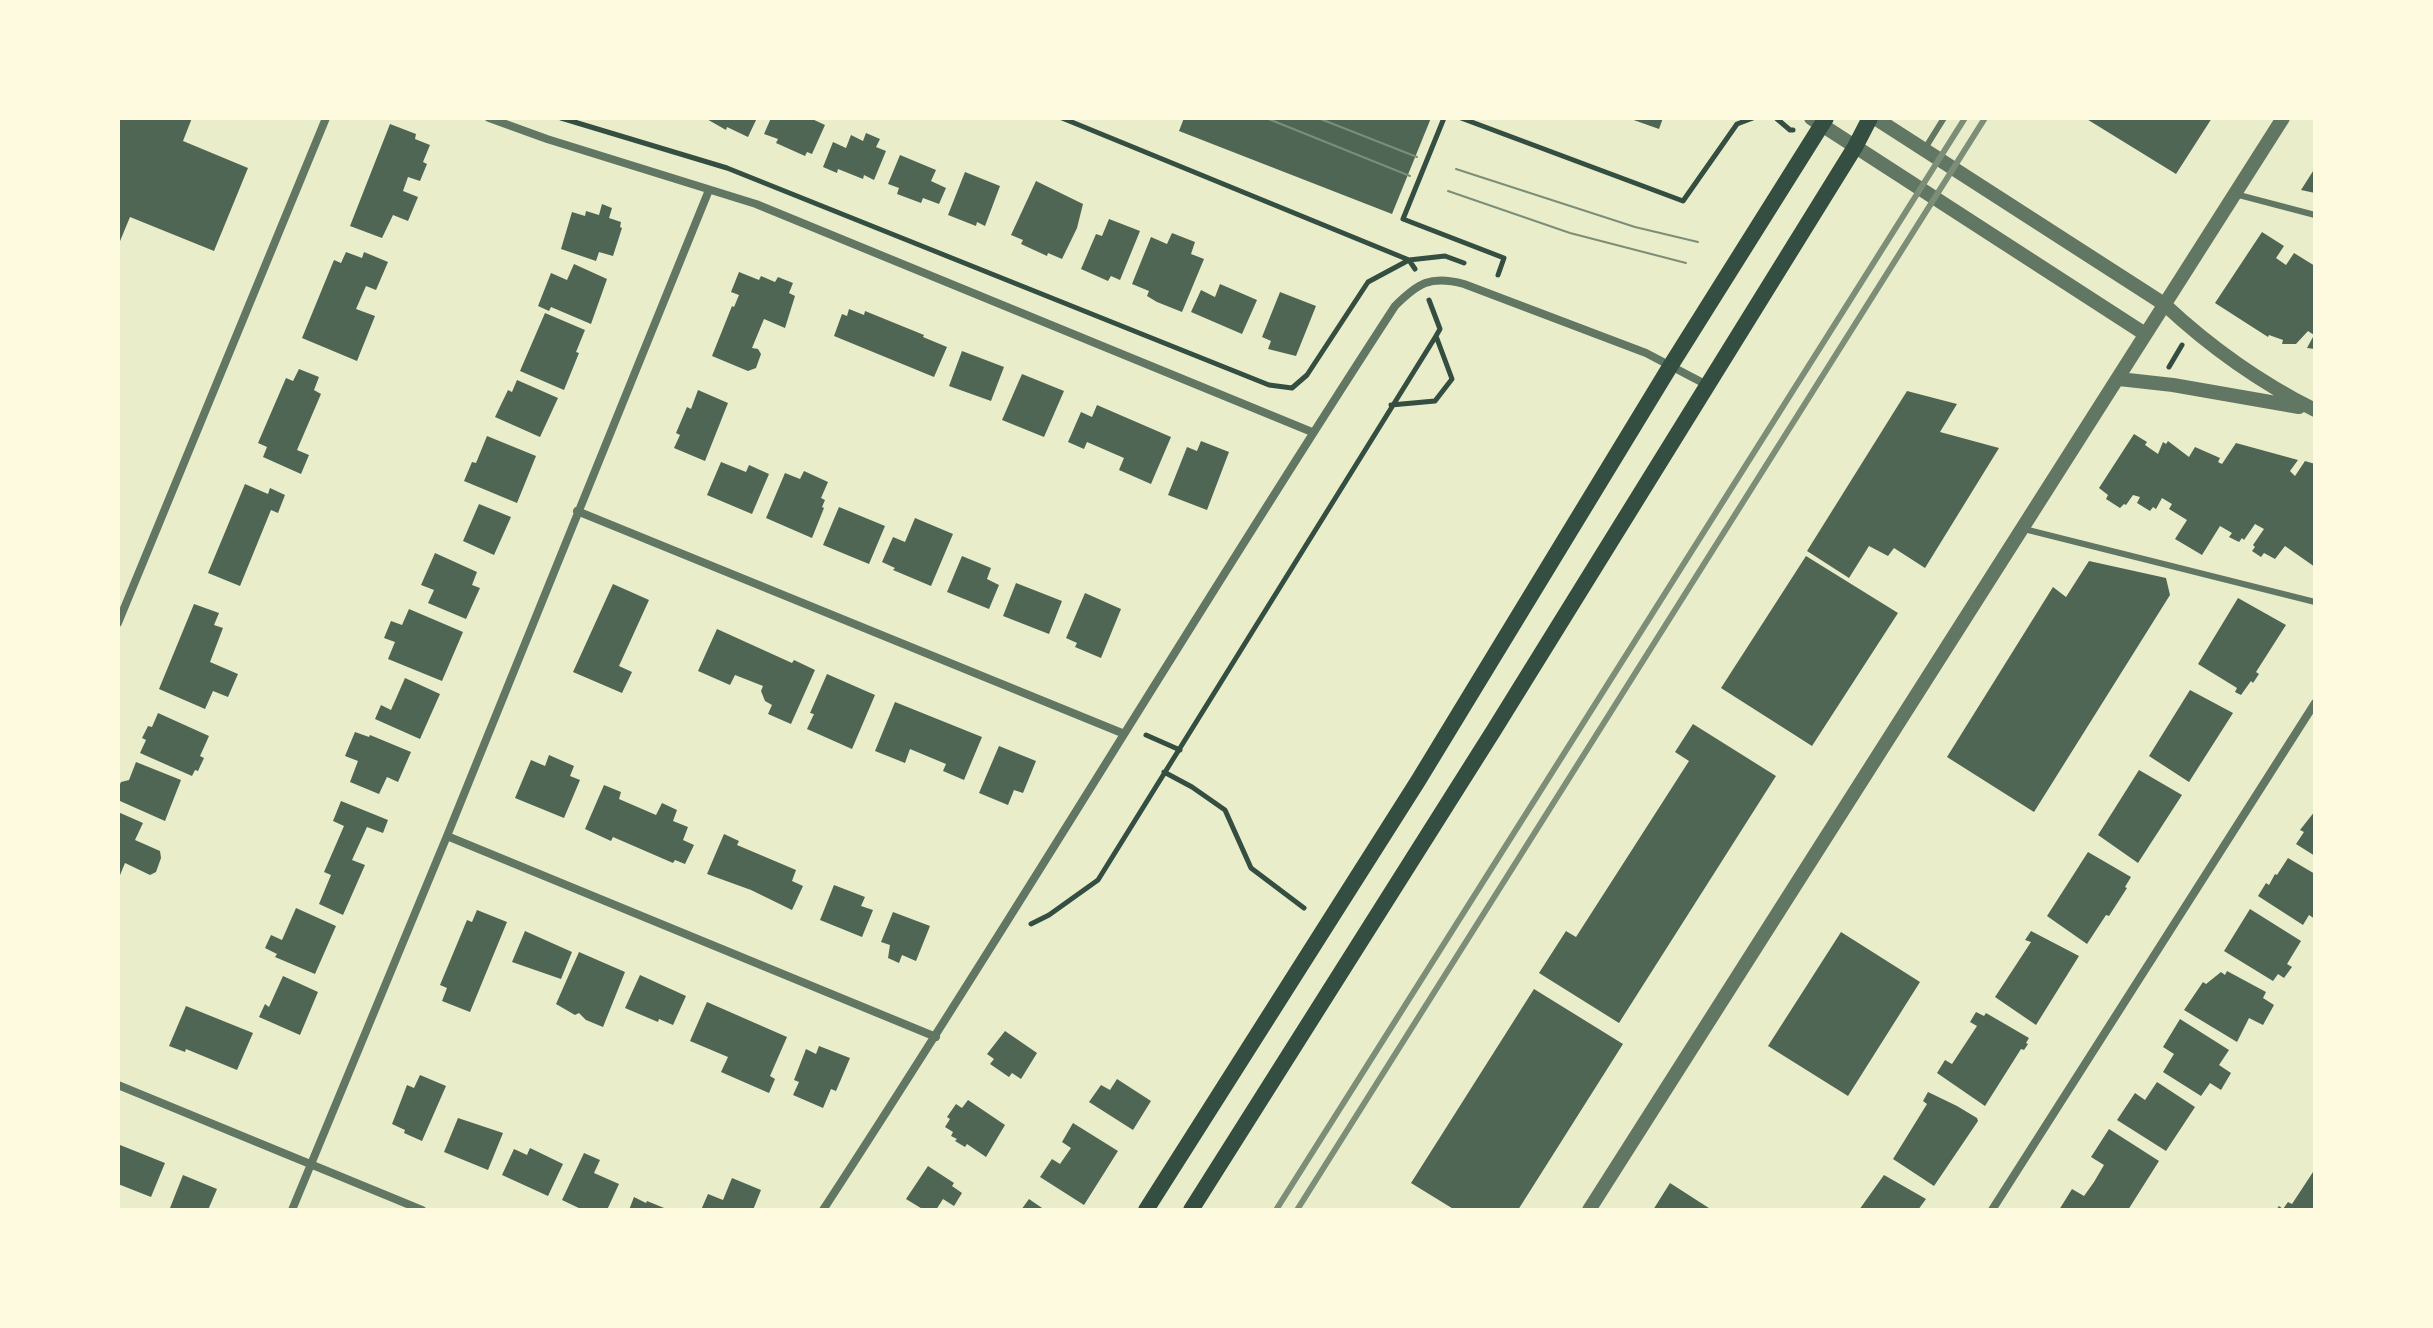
<!DOCTYPE html>
<html>
<head>
<meta charset="utf-8">
<style>
  body { margin:0 }
  #map { position:relative; width:2433px; height:1328px; overflow:hidden; background:#e9edc9; font-family:Figtree,sans-serif }
  canvas { display:block }
  .frame { position:absolute; inset:0; border:120px solid #fefae0; pointer-events:none }
</style>
</head>
<body>
<div id="map">
<canvas width="2433" height="1328"></canvas>
<div class="frame"></div>
</div>
<script>
const g = document.querySelector('canvas').getContext('2d');
g.lineJoin = 'round';
function fillPath(path, color) { g.fillStyle = color; g.fill(path, 'evenodd'); }
function trace(path, color, width, dash) { g.strokeStyle = color; g.lineWidth = width; g.lineCap = dash ? 'butt' : 'round'; g.setLineDash(dash || []); g.stroke(path); }
const building = new Path2D(`
  M118,118H192L183,141L248,168L214,251L130,217L118,246Z
  M705,118H757L748,137L727,127L726,130Z
  M771,118H810L825,125L812,154L807,152L805,156L776,143L778,139L764,134Z
  M1184,118H1431L1392,214L1179,131Z
  M1628,118H1663L1659,129Z
  M2085,118H2212L2176,174Z
  M390,124L416,134L415,139L430,145L423,162L427,164L420,181L408,177L403,191L418,197L408,221L393,215L382,238L350,226Z
  M866,133L880,139L876,147L886,151L874,180L864,175L863,179L838,169L837,173L823,167L833,142L846,148L851,135L863,141Z
  M900,155L936,170L931,181L946,188L939,204L923,198L921,203L897,194L899,188L888,184Z
  M2315,168V193L2301,190Z
  M965,172L1000,186L985,226L977,222L976,226L948,215Z
  M1036,181L1083,204L1077,228L1062,259L1048,253L1047,256L1021,244L1023,240L1011,235Z
  M602,204L612,208L609,218L621,222L620,227L622,228L613,256L599,252L596,261L561,249L572,212L585,216L586,211L599,215Z
  M1109,219L1140,231L1120,280L1111,276L1108,281L1081,269L1096,234L1102,236Z
  M2262,232L2284,246L2276,258L2286,265L2294,253L2315,266V349L2307,348L2314,335L2308,331L2296,344H2282L2283,340L2269,335L2268,337L2215,303Z
  M1172,233L1195,242L1191,254L1204,259L1182,312L1157,302L1147,296L1149,291L1132,284L1151,237L1167,244Z
  M346,252L362,258L364,252L388,262L376,290L366,286L356,309L375,316L357,361L302,338L334,260L341,263Z
  M574,264L607,279L591,324L551,307L549,311L538,306L551,273L567,280Z
  M739,272L759,280L761,276L775,282L778,277L793,283L789,293L795,296L785,328L764,319L752,348L758,349L761,354L756,368L748,371L712,356L732,306L734,307L739,295L731,292Z
  M1220,284L1257,300L1242,334L1191,312L1201,290L1215,297Z
  M1280,292L1316,306L1296,356L1268,349L1271,341L1262,337Z
  M849,309L864,315L865,311L924,335L923,337L947,347L934,377L834,336L842,314L847,316Z
  M545,313L585,330L576,352L579,353L564,390L520,371Z
  M962,351L1004,367L991,401L949,386Z
  M299,369L319,377L314,390L321,394L297,450L309,455L301,474L263,457L267,447L258,443L286,378L293,381Z
  M1022,374L1064,391L1044,437L1002,420Z
  M517,380L558,398L540,437L495,417L508,390L512,392Z
  M698,390L728,403L705,461L674,448L680,435L676,433L687,407L691,409Z
  M1907,391L1957,404L1940,432L1999,448L1925,568L1894,548L1888,556L1869,546L1849,578L1807,551Z
  M1097,405L1171,437L1151,484L1119,470L1124,458L1087,442L1084,449L1068,442L1081,412L1092,417Z
  M2134,434L2147,442L2145,445L2158,454L2163,442L2166,444L2168,441L2189,457L2195,447L2220,458L2218,462L2222,464L2236,443L2298,460L2290,471L2295,476L2305,461L2315,464V567L2285,546L2275,559L2264,553L2261,557L2252,551L2255,547L2253,545L2264,529L2255,524L2244,540L2242,538L2239,542L2229,537L2232,533L2220,526L2202,555L2175,539L2187,520L2169,509L2172,504L2162,498L2156,509L2153,507L2150,511L2137,503L2140,497L2133,495L2126,505L2124,504L2120,508L2106,499L2108,495L2099,488Z
  M487,436L536,456L517,503L464,481L472,462L476,463Z
  M1201,441L1229,452L1207,510L1168,495L1187,447L1197,451Z
  M721,462L746,472L749,465L769,474L752,514L707,495Z
  M804,471L828,482L821,498L825,500L822,507L824,508L812,538L766,518L785,473L800,479Z
  M245,484L268,494L270,488L285,495L278,513L271,510L240,586L208,573Z
  M479,504L511,517L494,555L463,541Z
  M839,507L885,526L869,564L823,545Z
  M915,518L953,534L931,586L893,570L895,568L882,562L893,537L905,542Z
  M435,553L477,572L472,585L480,588L466,619L428,603L434,590L421,585Z
  M962,556L991,568L987,579L999,585L989,609L947,592Z
  M1806,556L1898,613L1812,746L1721,688Z
  M2089,561L2166,578L2170,595L2034,812L1947,757L2053,587L2066,597Z
  M1016,583L1062,601L1049,634L1003,616Z
  M613,584L649,600L619,666L632,672L622,693L573,672Z
  M1085,593L1121,609L1101,658L1075,647L1077,643L1066,638Z
  M2238,598L2286,625L2256,672L2259,674L2253,683L2251,681L2241,695L2235,692L2237,688L2198,664Z
  M194,604L219,613L214,625L223,628L210,662L238,674L228,697L213,691L205,709L159,689Z
  M409,609L463,632L442,681L388,659L395,642L384,638L391,621L402,625Z
  M717,629L792,663L794,660L815,670L791,724L768,714L772,705L765,701L761,691L763,686L735,675L730,685L698,671Z
  M827,674L875,695L852,749L807,729L814,714L810,713Z
  M405,678L440,694L420,739L375,719L381,705L391,710Z
  M2190,690L2233,713L2189,782L2149,756Z
  M895,702L982,737L964,780L943,771L946,764L910,749L905,763L875,751Z
  M158,713L209,736L200,756L204,758L198,771L195,770L192,776L140,753L146,740L142,738L148,726L152,727Z
  M1693,724L1776,776L1619,1023L1539,973L1566,931L1576,937L1689,761L1675,752Z
  M355,732L369,737L370,735L411,752L398,782L387,777L379,794L350,782L358,761L345,756Z
  M999,746L1036,761L1023,793L1014,790L1008,805L979,793Z
  M549,755L574,766L570,776L580,780L564,818L515,798L531,760L545,766Z
  M136,762L181,780L165,821L120,801L118,788L121,782L129,780Z
  M2139,770L2182,795L2138,863L2098,835Z
  M604,785L621,792L619,799L656,815L662,803L677,810L673,821L688,827L683,840L694,845L685,864L675,860L673,863L613,837L611,841L585,829Z
  M341,801L388,820L383,833L367,827L352,860L365,865L343,915L319,904L331,875L324,872L344,826L333,821Z
  M2315,811V856L2296,844L2304,832L2300,830Z
  M118,812L143,823L135,840L160,851L161,858L156,872L150,875L125,863L118,880Z
  M724,834L739,841L737,845L796,870L792,881L803,886L792,910L751,890L707,874Z
  M2088,852L2131,877L2125,887L2127,888L2109,916L2106,915L2087,944L2047,916Z
  M2288,858L2315,874V919L2309,915L2303,925L2258,896L2266,883L2269,885L2275,874L2277,875Z
  M834,885L865,897L861,906L873,910L862,937L820,920Z
  M296,908L336,926L315,974L275,957L277,954L265,948L271,935L282,940Z
  M2250,909L2301,941L2287,964L2292,967L2284,978L2278,974L2273,981L2224,951Z
  M477,910L507,922L470,1012L442,1001L447,988L440,985L467,920L472,922Z
  M893,912L930,926L916,961L902,955L899,963L888,958L890,945L881,942Z
  M525,931L572,952L561,979L512,962Z
  M2031,931L2079,956L2036,1025L1995,997L2031,942L2025,940Z
  M1841,932L1920,982L1848,1096L1768,1046Z
  M579,952L625,972L603,1027L586,1020L579,1013L575,1015L556,1004Z
  M2227,971L2266,992L2263,998L2274,1005L2263,1025L2249,1018L2237,1042L2184,1010L2203,982L2206,984L2221,972L2225,975Z
  M640,975L686,996L673,1025L659,1019L658,1022L625,1008Z
  M283,976L318,992L300,1035L259,1017L265,1004L269,1007Z
  M1534,989L1623,1044L1518,1210H1455L1411,1183Z
  M707,1002L787,1037L770,1076L775,1079L769,1093L721,1072L728,1057L690,1041Z
  M186,1006L253,1033L237,1070L186,1049L185,1052L169,1046Z
  M1976,1012L1984,1016L1986,1013L2029,1038L2026,1043L2028,1044L2024,1050L2021,1049L1985,1106L1937,1073L1945,1060L1952,1064L1977,1026L1970,1022Z
  M2180,1019L2229,1050L2219,1065L2231,1073L2221,1090L2210,1083L2201,1096L2163,1072L2174,1054L2163,1047Z
  M1005,1031L1037,1053L1021,1079L1012,1073L1009,1077L990,1064L994,1059L987,1054Z
  M819,1046L850,1058L836,1091L831,1089L823,1108L793,1095L799,1082L794,1080L806,1049L816,1054Z
  M420,1075L446,1086L422,1141L404,1133L405,1130L392,1124L407,1085L414,1088Z
  M1117,1079L1151,1101L1133,1130L1089,1102L1101,1085L1110,1090Z
  M2157,1082L2195,1107L2166,1151L2117,1120L2135,1093L2145,1100Z
  M1928,1092L1957,1106L1977,1118L1978,1121L1934,1186L1893,1159L1927,1104L1923,1101Z
  M968,1100L1005,1125L986,1157L967,1144L965,1147L955,1141L957,1139L951,1136L953,1132L945,1127L950,1119L947,1117L956,1104L962,1108Z
  M458,1118L503,1133L488,1170L444,1152Z
  M1073,1123L1118,1151L1084,1205L1040,1177L1052,1159L1060,1164L1071,1148L1062,1142Z
  M2109,1129L2159,1161L2128,1210H2059L2072,1189L2084,1196L2094,1182L2104,1165L2091,1157Z
  M120,1145L165,1163L151,1197L118,1184Z
  M530,1148L563,1164L548,1196L502,1175L514,1149L527,1155Z
  M584,1153L600,1160L594,1173L619,1184L607,1210H583L562,1200Z
  M928,1166L954,1183L952,1186L962,1193L954,1206L943,1199L936,1210H924L906,1199Z
  M2315,1169V1210H2276L2279,1206L2283,1209L2288,1202L2292,1204Z
  M183,1175L217,1189L208,1210L170,1208Z
  M1884,1175L1926,1199L1918,1210H1859Z
  M732,1178L761,1190L753,1210H701L708,1194L723,1200Z
  M1670,1183L1712,1210H1653Z
  M634,1197L646,1203L647,1201L669,1210H629Z
  M1029,1199L1045,1210H1021Z`);
const path = new Path2D(`
  M561,118L727,168L1269,385L1292,388L1307,375L1368,282L1409,260L1445,256L1464,263
  M1062,118L1409,260L1415,269
  M1444,118L1403,219L1504,258L1498,275
  M1461,118L1683,201L1737,124L1753,118
  M1776,118L1790,130H1793
  M2169,367L2182,345
  M1391,405L1435,401L1452,379L1436,336
  M1146,735L1180,750
  M1164,772L1192,787L1225,810L1251,868L1304,908
  M1031,924L1049,915L1098,880L1436,336L1440,329L1429,300`);
const service = new Path2D(`
  M1924,150L1944,118
  M2235,194L2315,215
  M2024,529L2315,602`);
const minor = new Path2D(`
  M489,118L547,139L756,204L1312,432
  M577,511L1122,733
  M118,623L326,118
  M447,836L936,1037
  M118,1085L422,1210
  M292,1210L447,836L709,190
  M823,1210C1018,912 1200,605 1395,306C1418,283 1430,275 1464,284L1646,353L1707,385
  M1992,1210L2315,703`);
const tertiary = new Path2D(`
  M1811,118L2145,334
  M1875,118L2164,304C2210,347 2259,382 2315,410
  M2119,379L2173,385L2299,407
  M1589,1210L2283,118`);
const secondary = new Path2D(`
  M1146,1210L1418,781L1671,365L1826,118
  M1191,1210L1494,730L1855,147L1870,118`);
const tram = new Path2D(`
  M1266,118L1410,176
  M1318,118L1417,157
  M1456,169L1635,227L1698,242
  M1448,191L1570,233L1686,263`);
const rail = new Path2D(`
  M1276,1210L1965,118
  M1297,1210L1985,118`);
fillPath(building, '#4f6655');
trace(path, '#344e41', 5);
trace(service, '#617663', 6);
trace(minor, '#617663', 8);
trace(tertiary, '#617663', 14);
trace(secondary, '#344e41', 16);
trace(tram, '#7c8e77', 2);
trace(rail, '#7c8e77', 6);
</script>
</body>
</html>
